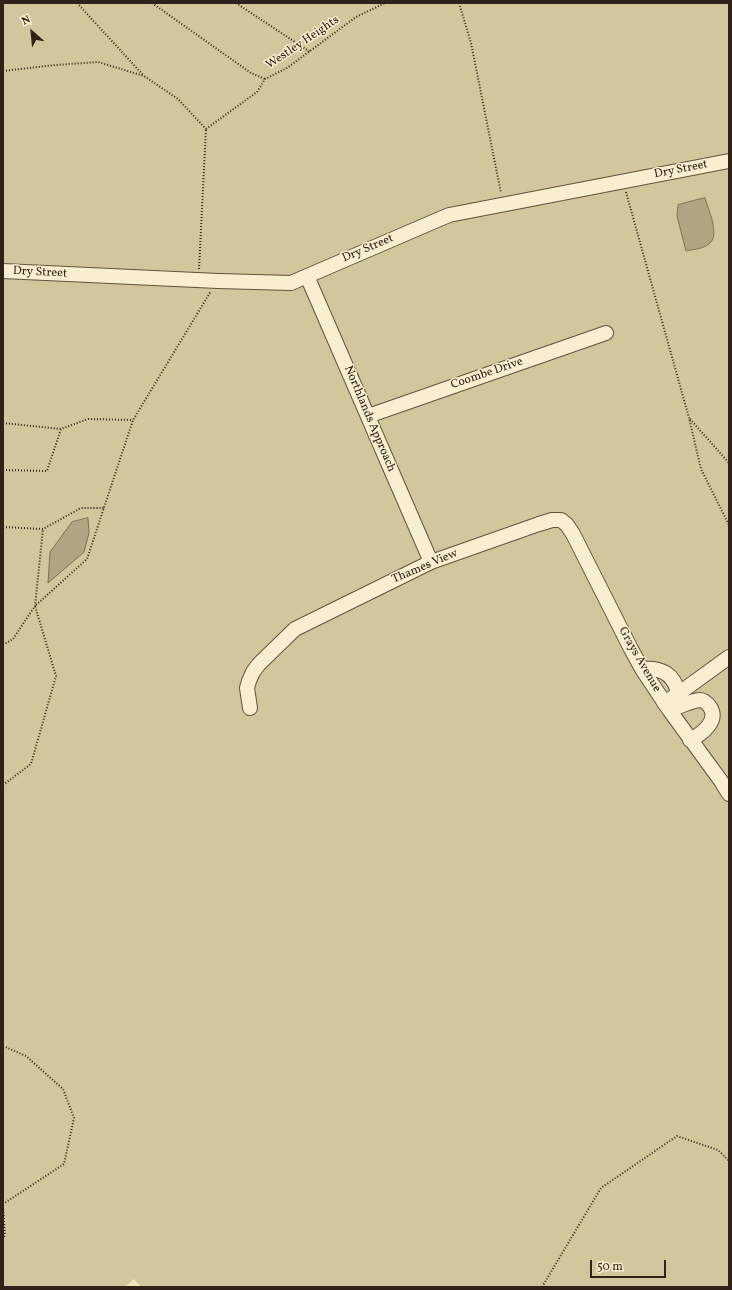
<!DOCTYPE html>
<html>
<head>
<meta charset="utf-8">
<style>
  body { margin:0 }
  #map { position:relative; width:732px; height:1290px; overflow:hidden; background:#f4e7b7; font-family:Vollkorn,serif }
  canvas { display:block }
  .frame { position:absolute; inset:0; border:4px solid #2e221a; pointer-events:none }
  .north { position:absolute; left:12px; top:12px; width:40px; height:40px; -webkit-text-stroke:3px #f8efd0; paint-order:stroke; rotate:333deg; font-size:11px; font-weight:700; line-height:16px; text-align:center; color:#2e221a }
  .north::after { content:''; display:block; margin:auto; width:14px; height:18px; background:#2e221a; clip-path:polygon(50% 0,100% 100%,50% 72%,0 100%) }
  .scale { position:absolute; left:590px; top:1260px; width:76px; height:18px; box-sizing:border-box; border:2px solid #2e221a; border-top:0; padding-left:5px; font-size:12px; line-height:14px; white-space:nowrap; color:#2e221a; -webkit-text-stroke:3px #f8efd0; paint-order:stroke }
</style>
</head>
<body>
<div id="map">
<canvas width="732" height="1290"></canvas>
<div class="frame"></div>
<div class="north">N</div>
<div class="scale">50 m</div>
</div>
<script>
const g = document.querySelector('canvas').getContext('2d');
g.lineJoin = 'round';
function fillPath(path, color) { g.fillStyle = color; g.fill(path, 'evenodd'); }
function trace(path, color, width, dash) { g.strokeStyle = color; g.lineWidth = width; g.lineCap = dash ? 'butt' : 'round'; g.setLineDash(dash || []); g.stroke(path); }
function label(font, color, halo, rows, align = 'center') {
  g.font = font + ' Vollkorn,serif'; g.lineWidth = 3; g.setLineDash([]); g.textBaseline = 'middle'; g.strokeStyle = halo; g.fillStyle = color; for (const [text, x, y, turn = 0] of rows) {
    g.save(); g.translate(x, y); g.rotate((+turn || 0) * Math.PI / 180); g.textAlign = isNaN(turn) ? turn : align; if (halo) g.strokeText(text, 0, 0); g.fillText(text, 0, 0); g.restore();
  }
}
const green = new Path2D(`
  M3,3H729V1287H141L134,1279L125,1287H3Z`);
const water = new Path2D(`
  M705,198C708,209 720,234 710,243C704,249 694,249 686,251L677,216L678,205Z
  M88,518L89,533L84,552L48,583L50,552L72,522Z`);
const path = new Path2D(`
  M77,3L144,76
  M152,3L251,73L265,79
  M236,3L310,52
  M459,3L471,43L501,193
  M3,71L55,65L98,62L144,76L178,99L206,129
  M206,129L257,92L265,79L287,68L356,17L385,3
  M626,192L689,418L701,469L729,525
  M199,269L206,129
  M690,419L729,463
  M3,423L61,429
  M3,470L47,471L61,429L88,419L133,420
  M3,527L43,529L81,508H104
  M3,645L13,639L35,606L43,529
  M3,785L31,764L56,676L35,606L87,559L133,420L211,291
  M3,1046L26,1056L63,1089L74,1118L64,1164L3,1204
  M3,1206L5,1235L3,1238
  M542,1287L601,1188L677,1136L718,1150L729,1161`);
const minor = new Path2D(`
  M3,271L218,281L291,283L449,215L729,161
  M307,276L431,562
  M368,416L606,333
  M642,669C661,667 675,674 678,694
  M664,703L678,694L729,657
  M250,708L247,688L249,681L253,672L259,664L295,629L431,562L539,524L552,520H561L567,525L573,534L631,649L642,669L670,711L721,781L729,794
  M670,711C677,707 691,701 700,700C704,700 707,703 710,707C719,721 702,734 690,740`);
const streetNames = [
  ["Westley Heights",303,43,-34],
  ["Dry Street",681,170,-11],
  ["Dry Street",368,249,-23],
  ["Dry Street",40,273,3],
  ["Coombe Drive",487,374,-19],
  ["Northlands Approach",369,419,67],
  ["Thames View",425,567,-23],
  ["Grays Avenue",639,660,60]
];
fillPath(green, '#d2c69c');
fillPath(water, '#b1a482');
trace(water, '#7d7058', 1);
trace(minor, '#605341', 16);
trace(path, '#2e221a', 2, [1, 2]);
trace(minor, '#f8efd0', 14);
label('12px', '#2e221a', '#f8efd0', streetNames);
</script>
</body>
</html>
